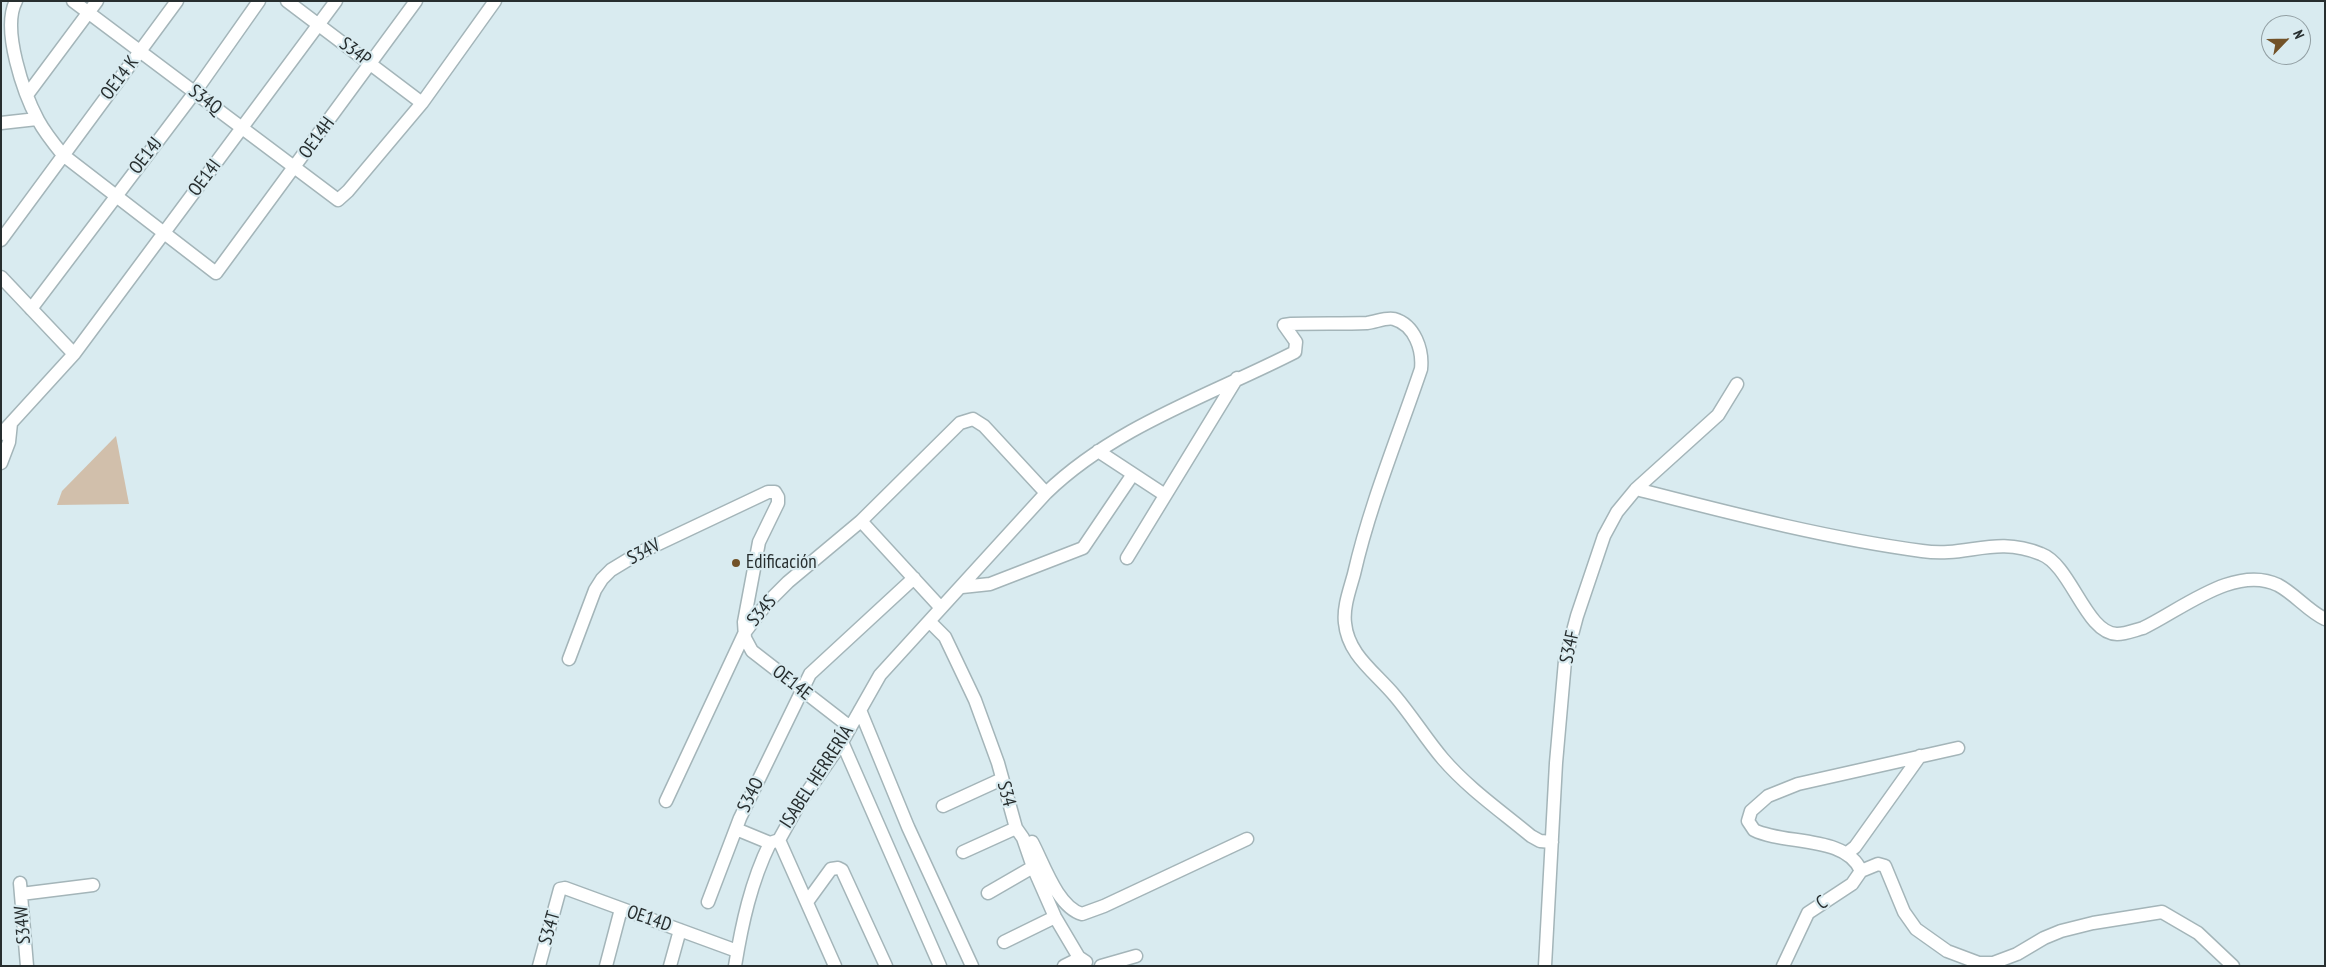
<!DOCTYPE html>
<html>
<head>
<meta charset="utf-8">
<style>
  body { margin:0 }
  #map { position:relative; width:2326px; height:967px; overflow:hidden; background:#d9ebf0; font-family:"PT Sans Narrow",sans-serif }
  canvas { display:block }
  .frame { position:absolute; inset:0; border:2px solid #272e2f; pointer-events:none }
  .north { position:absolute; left:2261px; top:15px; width:50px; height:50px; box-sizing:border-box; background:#d9ebf0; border:1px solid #929fa3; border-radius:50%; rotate:66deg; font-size:14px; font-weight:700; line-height:20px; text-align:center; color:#272e2f }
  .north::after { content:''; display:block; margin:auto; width:18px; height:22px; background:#725228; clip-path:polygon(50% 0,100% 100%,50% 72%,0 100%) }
</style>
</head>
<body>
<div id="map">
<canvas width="2326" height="967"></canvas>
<div class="frame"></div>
<div class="north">N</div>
</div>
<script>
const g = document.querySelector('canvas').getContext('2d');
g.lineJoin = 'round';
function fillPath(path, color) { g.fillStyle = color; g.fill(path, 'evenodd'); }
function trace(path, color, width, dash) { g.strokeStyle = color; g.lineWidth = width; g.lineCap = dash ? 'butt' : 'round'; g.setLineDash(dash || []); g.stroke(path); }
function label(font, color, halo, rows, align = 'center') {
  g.font = font + ' "PT Sans Narrow",sans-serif'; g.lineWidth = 4.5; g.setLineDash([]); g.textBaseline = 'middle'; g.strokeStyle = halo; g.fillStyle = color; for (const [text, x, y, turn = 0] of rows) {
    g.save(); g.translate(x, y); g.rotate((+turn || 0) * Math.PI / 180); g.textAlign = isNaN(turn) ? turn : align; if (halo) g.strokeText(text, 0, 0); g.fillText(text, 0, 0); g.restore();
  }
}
const green = new Path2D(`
  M116,436L129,504L57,505L62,491Z`);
const minor = new Path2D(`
  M16,1C1,29 24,94 38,120C45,133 54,144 63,155L216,273L416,1
  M73,1L338,200L348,191L422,103L495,1
  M287,1L422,103
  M27,95L97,1
  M1,123L37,119
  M1,240L177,1
  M1,277L74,354
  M31,309L195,92L259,1
  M1,434L74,354L336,1
  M1098,451L1165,495
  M1,463L9,442L11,423
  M1636,489C1730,513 1825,538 1922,551C1967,558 1994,535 2041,554C2071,565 2086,634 2117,634C2126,634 2135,630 2143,628C2181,610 2235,564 2278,585C2295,594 2308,611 2325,619
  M861,521L941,608
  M1127,558L1237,378
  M962,587L990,584L1083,548L1133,474
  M930,622L945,637L975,700L998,763L1016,828L1023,838L1033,867L1055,917L1084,966
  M569,659L595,590L602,579L611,570L639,553L768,492H775L778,497V503L759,542L744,622L745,638L752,651L850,727
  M860,710L908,827L972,966
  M842,742L940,966
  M666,801L745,632L767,603L788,582L861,521L960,423L973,419L984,426L1046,493
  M943,806L1002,779
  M736,829L770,843
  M779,840L835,966
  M1032,842C1043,862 1057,907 1082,914L1104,906L1247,839
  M963,852L1016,828
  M1846,854L1855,847L1920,756
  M1861,871L1878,864L1885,866L1904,912L1916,929L1947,951L1979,963H1993L2017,954L2044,938L2061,931L2093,923L2162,912L2198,933L2233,966
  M20,883L27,966
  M988,893L1033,867
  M21,894L93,885
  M708,902L740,818L810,674L914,578
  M807,902L831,869L838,868L842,870L886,966
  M1004,942L1055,917
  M539,966L560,889L565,888L737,951
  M606,966L621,909
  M670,966L680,930
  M735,966C742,923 751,882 770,843L779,840L799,804L842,742L880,675L1046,493C1115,426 1211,395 1295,352L1296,342L1284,325L1291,324C1316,323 1342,324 1367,323C1376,322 1386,317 1394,319C1415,325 1423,350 1421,369C1398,437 1370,504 1354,574C1350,589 1343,607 1345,623C1348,655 1375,672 1395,696C1412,716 1426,739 1443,759C1469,789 1501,811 1531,836L1540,841L1552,842
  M1064,966L1080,958L1086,962
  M1101,966L1136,956
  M1545,966L1556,763L1565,661L1577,616L1604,536L1617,512L1636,489L1718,415L1737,384
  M1783,966L1808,913L1852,884L1861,871C1846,835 1784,845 1754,830L1748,821L1751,811L1768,796L1798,784L1958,748`);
const markers = [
  [736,563,5,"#725228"]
];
const streetNames = [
  ["S34P",355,52,37],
  ["OE14 K",120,78,-53],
  ["S34Q",205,100,37],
  ["OE14H",317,138,-54],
  ["OE14J",146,156,-52],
  ["OE14I",205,178,-53],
  ["S34V",644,552,-28],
  ["S34S",762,611,-50],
  ["S34F",1570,647,-78],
  ["OE14E",792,683,38],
  ["ISABEL HERRERÍA",817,777,-57],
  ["S34",1006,794,75],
  ["S34O",751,795,-64],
  ["C",1822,903,-34],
  ["OE14D",649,919,19],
  ["S34W",23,925,-95],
  ["S34T",550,928,-74]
];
const poiNames = [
  ["Edificación",746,563]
];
fillPath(green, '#d1bfab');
trace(minor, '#a4b5b9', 15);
trace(minor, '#fff', 12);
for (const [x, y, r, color] of markers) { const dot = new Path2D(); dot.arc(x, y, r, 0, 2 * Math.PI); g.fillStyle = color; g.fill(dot); trace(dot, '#d9ebf0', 2); }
label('19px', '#272e2f', '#d9ebf0', streetNames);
label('19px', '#272e2f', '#d9ebf0', poiNames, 'left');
</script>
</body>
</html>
